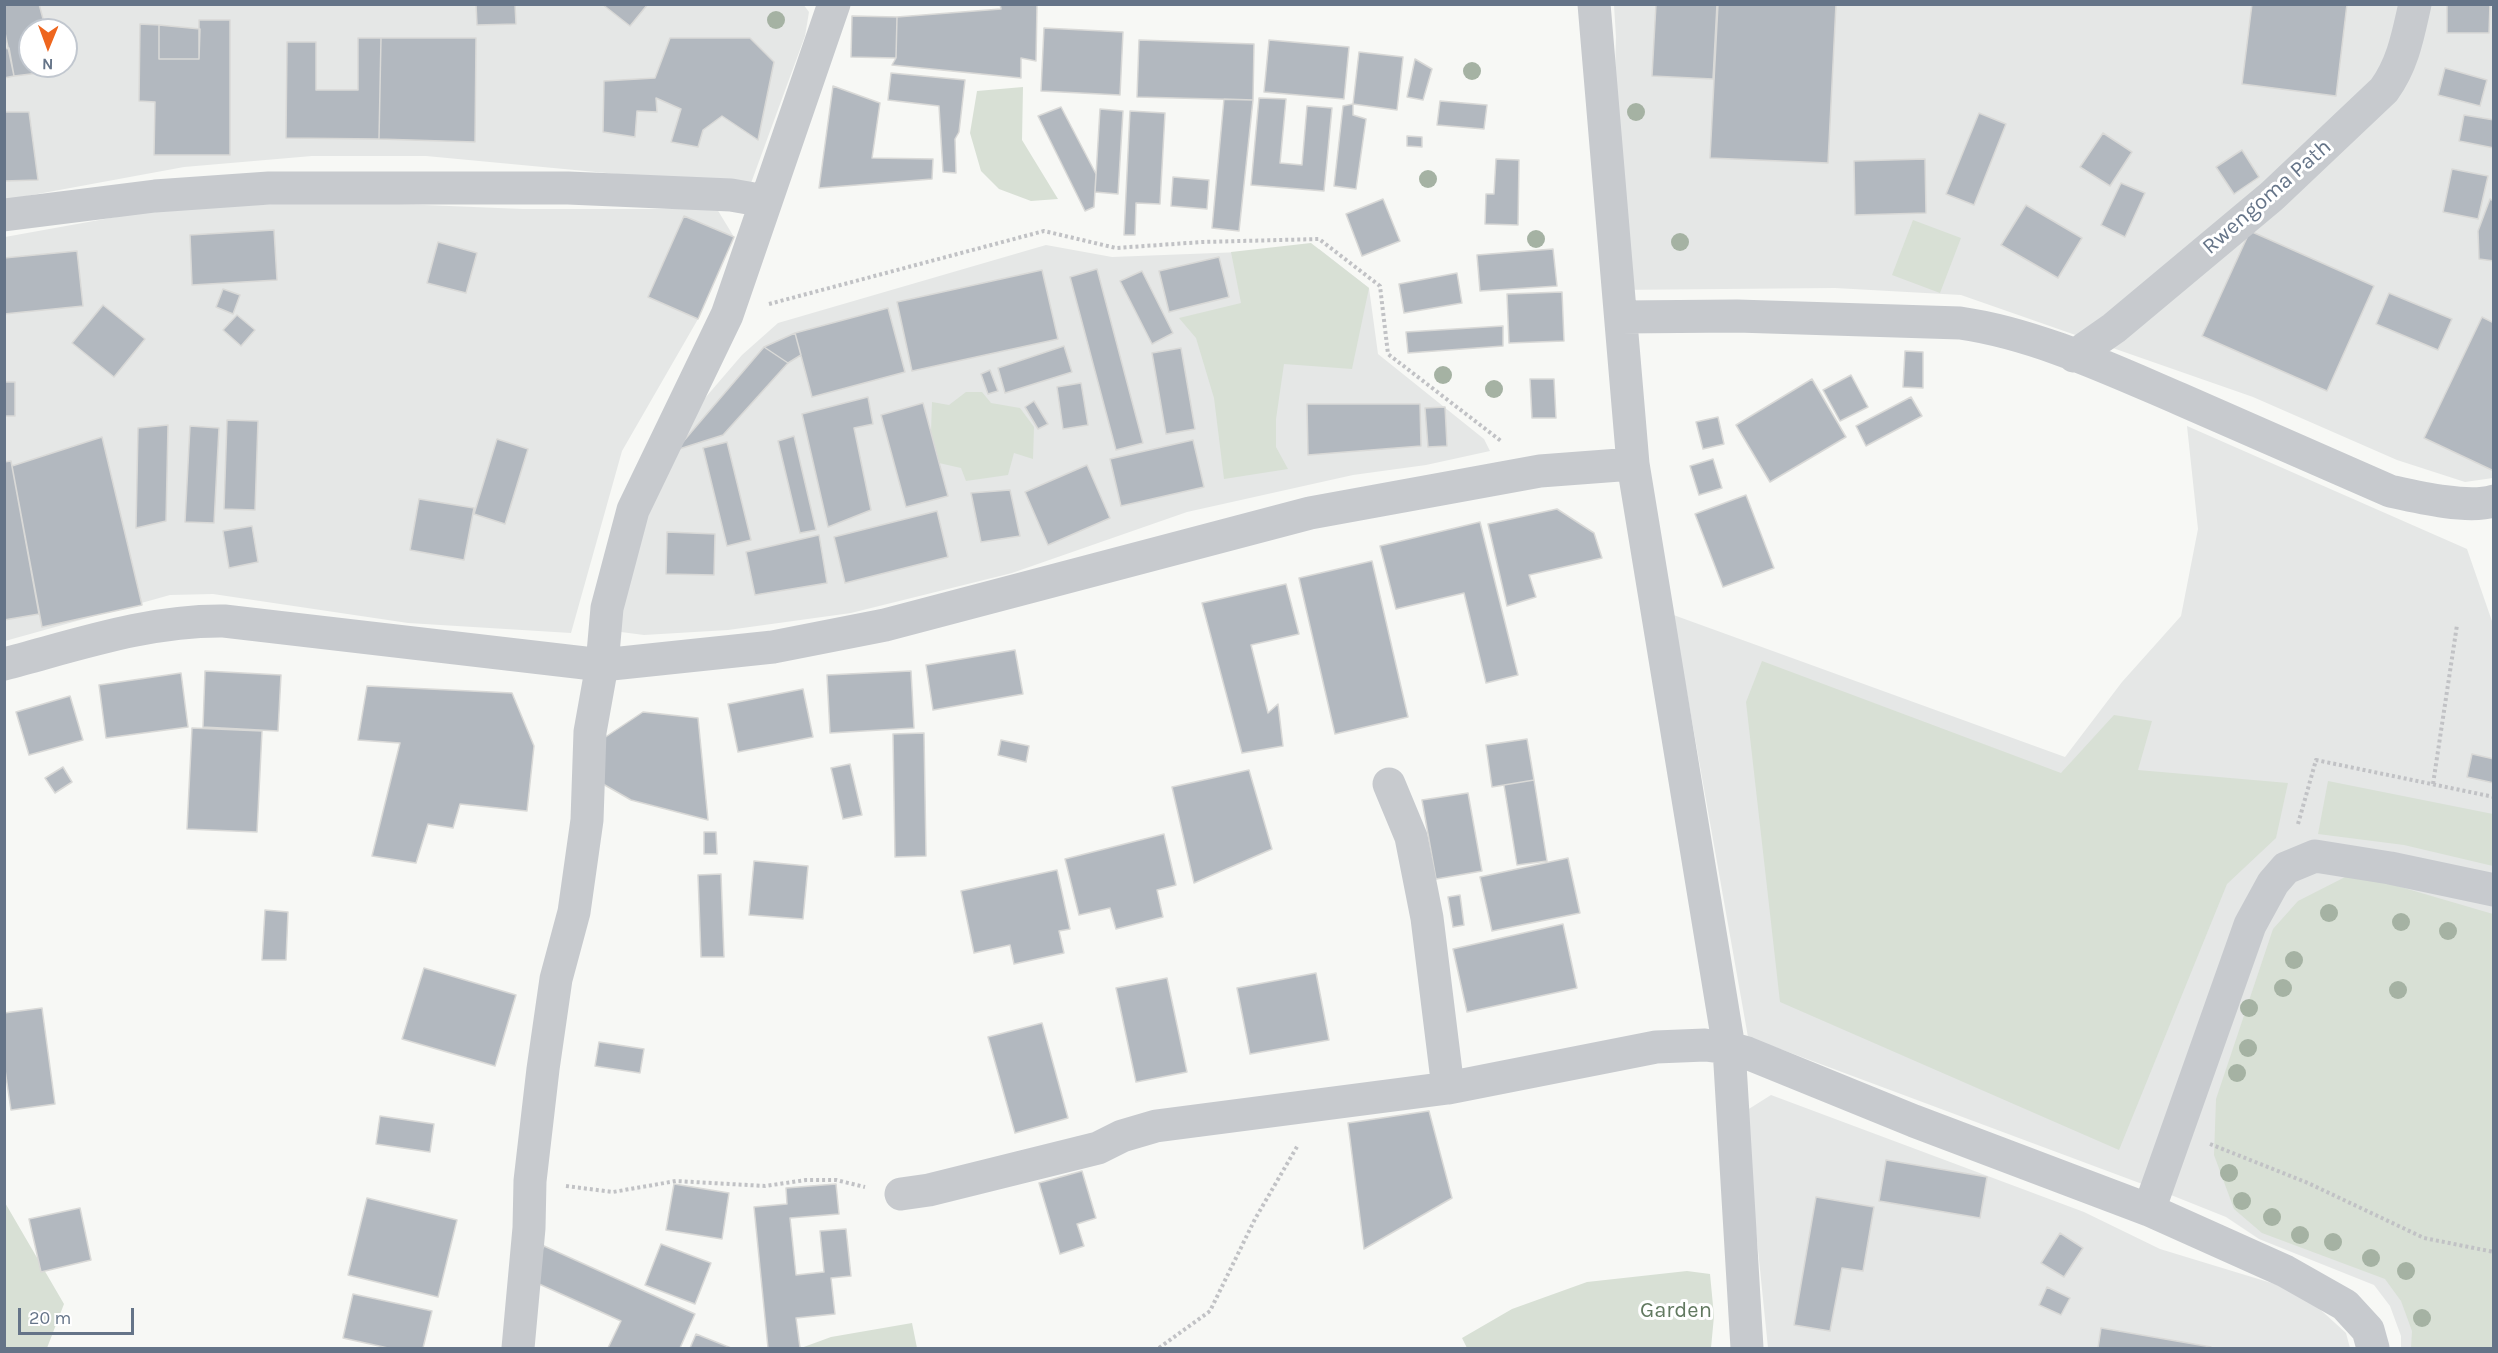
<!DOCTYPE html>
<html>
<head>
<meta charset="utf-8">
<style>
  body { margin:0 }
  #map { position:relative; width:2498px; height:1353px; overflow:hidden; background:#f7f8f5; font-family:Karla,sans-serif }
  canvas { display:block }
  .frame { position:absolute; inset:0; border:6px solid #657488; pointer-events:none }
  .north { position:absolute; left:18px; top:18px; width:60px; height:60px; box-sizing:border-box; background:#fff; border:2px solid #c1c7cf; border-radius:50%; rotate:181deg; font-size:16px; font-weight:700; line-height:24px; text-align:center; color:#657488 }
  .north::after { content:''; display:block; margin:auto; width:21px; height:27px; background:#ee661e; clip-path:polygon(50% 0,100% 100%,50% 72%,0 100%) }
  .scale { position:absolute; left:18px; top:1308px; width:116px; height:27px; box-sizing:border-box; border:3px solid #657488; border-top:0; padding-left:8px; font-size:18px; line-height:21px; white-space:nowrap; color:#657488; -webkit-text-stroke:4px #fff; paint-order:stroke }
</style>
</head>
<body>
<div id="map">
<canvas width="2498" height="1353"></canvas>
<div class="frame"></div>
<div class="north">N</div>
<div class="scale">20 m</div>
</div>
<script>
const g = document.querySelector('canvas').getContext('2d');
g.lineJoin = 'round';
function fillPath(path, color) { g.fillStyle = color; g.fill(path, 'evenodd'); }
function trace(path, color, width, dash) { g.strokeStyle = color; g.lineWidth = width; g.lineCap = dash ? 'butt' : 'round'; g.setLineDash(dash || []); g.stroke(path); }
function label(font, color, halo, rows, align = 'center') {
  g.font = font + ' Karla,sans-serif'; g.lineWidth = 6; g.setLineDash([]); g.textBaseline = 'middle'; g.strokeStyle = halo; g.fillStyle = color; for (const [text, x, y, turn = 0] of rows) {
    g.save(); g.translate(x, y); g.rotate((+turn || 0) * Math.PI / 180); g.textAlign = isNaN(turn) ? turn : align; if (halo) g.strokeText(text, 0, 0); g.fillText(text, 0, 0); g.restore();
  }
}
const built = new Path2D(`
  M803,4L809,12L805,36L747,194L649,177L426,156H312L184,167L5,200V5ZM30,30H66V66H30Z
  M1614,5H2493V478L2465,482L2397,460L2253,397L1961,295L1835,288L1612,290L1610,249L1616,37Z
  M325,201L523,209H717L734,237L698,319L622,451L571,633L408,623L213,594L170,595L5,641V237L149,211Z
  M1046,245L1112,257L1319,249L1369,288L1378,354L1484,439L1490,451L1426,465L1353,475L1187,512L1012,573L851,613L728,630L644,635L621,632L612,619L639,518L699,405L742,355L778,323Z
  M2187,426L2467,549L2494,627L2493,1348H2401V1336L2390,1306L2374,1285L2259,1239L2226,1217L2161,1191L1748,1037L1684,676L1668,613L2065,757L2122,682L2181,616L2198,529Z
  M1771,1095L2084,1212L2160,1249L2301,1292L2346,1333L2350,1348H1768L1744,1112Z`);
const green = new Path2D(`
  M1023,87L1022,140L1058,199L1031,201L999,189L981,171L970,133L977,91Z
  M1913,220L1961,238L1940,293L1892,275Z
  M1311,243L1369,288L1352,369L1284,364L1276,419V447L1288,469L1224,479L1214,398L1196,338L1179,318L1241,303L1231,252Z
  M966,392H982L991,403L1020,408L1034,427L1033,459L1014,453L1008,475L966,481L961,468L930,461L932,402L949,405Z
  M1762,661L2061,773L2114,715L2152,721L2138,770L2288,783L2276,838L2227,884L2119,1150L1780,1002L1746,702Z
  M2328,781L2493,814V866L2404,845L2318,834Z
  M2353,873L2493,914V1348H2411L2412,1331L2401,1301L2385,1279L2262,1233L2234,1209L2214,1155L2216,1099L2273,929L2298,901Z
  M4,1201L64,1304L47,1348H5Z
  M1687,1271L1710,1274L1714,1316L1711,1348H1467L1462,1338L1512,1309L1587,1282Z
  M912,1323L917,1348H801L831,1337Z`);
const building = new Path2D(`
  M4,4H39L46,30H30V66H55L56,71L14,76L4,28Z
  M476,4H515L516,24L477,25Z
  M602,4H648L630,26Z
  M1000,4H1037L1036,61L1021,58V78L892,65L896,58L897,17L1001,9Z
  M1656,4H1717L1713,79L1652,76Z
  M1718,4H1836L1828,163L1710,158Z
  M2252,4H2347L2336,96L2242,84Z
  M2447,4H2490L2489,33H2447Z
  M852,16L897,17L896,58L851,57Z
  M199,20H230V155H154L155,102L139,101L140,24L159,25V59H199Z
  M159,25L200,29L199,59H159Z
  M1044,28L1123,32L1120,95L1041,91Z
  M358,38H381L379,139L286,138L287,42H316V90H358Z
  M381,38H476L475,142L379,139Z
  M670,38H750L774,62L758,140L722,116L703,130L698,147L671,142L681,109L656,98L657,112L637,111L635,137L603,132L604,81L655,78Z
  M1139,40L1254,44L1253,100L1137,97Z
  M1269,40L1349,47L1344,99L1264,92Z
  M9,48L14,76L4,78V49Z
  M1359,52L1403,57L1397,110L1353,104Z
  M1415,59L1432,69L1423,100L1407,97Z
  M2445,68L2487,80L2480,106L2438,95Z
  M891,73L965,80L959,132L955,139L956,173L943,172L939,106L888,100Z
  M833,86L880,103L872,158L933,159L932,179L819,188Z
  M1259,98L1286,99L1280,163L1302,165L1307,106L1332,108L1324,191L1251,185Z
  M1224,99L1253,100L1239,231L1212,228Z
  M1440,101L1487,105L1484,129L1437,125Z
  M1353,104V115L1366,119L1356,189L1334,186L1343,106Z
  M1061,107L1096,174L1094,207L1085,211L1038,116Z
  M1100,109L1123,111L1118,194L1095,192Z
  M1130,111L1165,113L1160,204L1136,203L1135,235H1124Z
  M4,112H29L38,180L4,181Z
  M1979,113L2006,124L1974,205L1946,194Z
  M2464,115L2494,120V148L2459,141Z
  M2103,133L2132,152L2110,186L2080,167Z
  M1407,136L1422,137V147L1407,146Z
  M2242,150L2259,177L2234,194L2216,167Z
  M1496,159L1519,160L1518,225L1485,224L1486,194H1494Z
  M1925,159L1926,213L1855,215L1854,161Z
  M2452,169L2488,176L2478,219L2443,212Z
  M1173,177L1209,180L1207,209L1171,206Z
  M2121,183L2145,193L2125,237L2101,225Z
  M1383,199L1400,241L1362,256L1346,214Z
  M2490,199L2494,201V261L2479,259L2478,231Z
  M2026,205L2082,238L2058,278L2001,245Z
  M684,216L734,237L698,319L648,297Z
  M274,230L277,280L192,285L190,235Z
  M2250,231L2374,286L2327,391L2202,336Z
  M438,242L477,253L466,293L427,283Z
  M1553,249L1557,286L1480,291L1477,255Z
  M77,251L83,306L4,314V258Z
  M1219,257L1229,297L1169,312L1159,271Z
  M1097,269L1143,443L1116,450L1070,277Z
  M1042,270L1058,339L912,371L897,302Z
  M1142,271L1173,333L1152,344L1120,281Z
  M1457,273L1462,303L1404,313L1399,284Z
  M223,289L240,295L233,314L216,307Z
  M1562,292L1564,341L1509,343L1507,294Z
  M2389,293L2452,319L2438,350L2376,324Z
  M103,305L145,339L114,377L72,343Z
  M888,308L905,372L812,397L795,333Z
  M237,315L255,330L241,346L223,330Z
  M2482,317L2494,323V471L2424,438Z
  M1503,326V346L1408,353L1406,332Z
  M795,333L801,355L788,363L764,347Z
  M1064,346L1072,372L1005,393L998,368Z
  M764,347L788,363L723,435L676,450Z
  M1181,348L1195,429L1166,434L1152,353Z
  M1905,351L1923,352V388L1903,387Z
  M990,370L998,391L988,394L981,374Z
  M1851,375L1868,407L1840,421L1823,390Z
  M1530,379H1554L1556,418H1532Z
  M1812,379L1846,437L1770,482L1736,425Z
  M4,382H15V416H5V445Z
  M1081,383L1088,425L1063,429L1057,387Z
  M868,397L873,424L854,428L871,510L828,527L802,414Z
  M1911,397L1922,416L1866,446L1856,426Z
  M1034,401L1048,424L1038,429L1025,407Z
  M923,403L948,496L906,507L881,415Z
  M1307,404H1420L1421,446L1308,455Z
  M1445,407L1447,446L1428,447L1425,408Z
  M1718,417L1724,444L1703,449L1696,422Z
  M227,420L258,421L255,510L224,509Z
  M168,425L166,521L136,528L138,428Z
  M190,426L219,428L214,523L185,522Z
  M794,436L816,530L800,533L778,441Z
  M102,437L142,605L42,627L12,466Z
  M497,439L528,449L505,524L474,514Z
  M1193,440L1204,487L1121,506L1110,459Z
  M727,442L751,540L727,546L703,448Z
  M1713,459L1722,488L1699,495L1690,466Z
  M11,461L39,614L4,620V462Z
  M1087,465L1110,518L1048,545L1025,492Z
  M1010,490L1020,536L981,542L971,493Z
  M1746,495L1774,568L1723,587L1695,514Z
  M419,499L474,508L464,560L410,550Z
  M1557,509L1594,533L1602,558L1529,575L1536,597L1507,606L1488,524Z
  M937,511L948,557L845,583L834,537Z
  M1480,522L1518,675L1486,683L1464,593L1396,609L1380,546Z
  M252,526L258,562L229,568L223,531Z
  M667,532L715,534L714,575L666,574Z
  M819,535L827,583L755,595L746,552Z
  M1372,561L1408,717L1335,734L1299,578Z
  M1286,584L1299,634L1251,645L1268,713L1278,704L1283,746L1242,753L1202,603Z
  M1015,650L1023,694L933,710L926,665Z
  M205,671L281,675L278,731L203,727Z
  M911,671L914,728L830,733L827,675Z
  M181,673L188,727L106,738L99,685Z
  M367,686L512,693L534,746L527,811L460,804L453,828L428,824L416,863L372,856L400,743L358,740Z
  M803,689L813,737L738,752L728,704Z
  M70,696L83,740L29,755L16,712Z
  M643,712L698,718L708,820L631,800L589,776L592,746Z
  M192,728L262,731L257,832L187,829Z
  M924,733L926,856L895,857L893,734Z
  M1527,739L1534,780L1492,787L1486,745Z
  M1001,740L1029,746L1026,762L998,755Z
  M2472,754L2494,759V783L2467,777Z
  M850,764L862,815L843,819L831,768Z
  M63,767L72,782L55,793L45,778Z
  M1249,770L1272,849L1194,883L1172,787Z
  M1534,780L1547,861L1517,865L1504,785Z
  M1468,793L1482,871L1436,879L1422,800Z
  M704,832H716L717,854H704Z
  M1164,834L1176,885L1157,890L1163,917L1116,929L1110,908L1079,915L1065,859Z
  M1568,858L1580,913L1492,931L1480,877Z
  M754,861L808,866L803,919L749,915Z
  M1057,870L1070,929L1059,931L1064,953L1014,964L1010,945L974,953L961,891Z
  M721,874L724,957H701L698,875Z
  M1460,895L1464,925L1453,927L1448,897Z
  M265,910L288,912L286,960H262Z
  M1563,924L1577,988L1467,1012L1453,949Z
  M424,968L516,995L495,1066L402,1039Z
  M1316,973L1329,1040L1250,1054L1237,988Z
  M1167,978L1187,1072L1136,1082L1116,988Z
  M42,1008L55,1104L11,1110L4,1063V1013Z
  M1042,1023L1068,1118L1015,1133L988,1037Z
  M599,1042L644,1049L640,1073L595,1066Z
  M1429,1111L1452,1198L1364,1249L1348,1123Z
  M380,1116L434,1124L430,1152L376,1144Z
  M1886,1160L1987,1177L1980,1218L1879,1201Z
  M1082,1171L1096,1218L1077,1224L1084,1246L1060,1254L1039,1183Z
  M674,1184L729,1193L722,1239L666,1230Z
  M836,1184L839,1214L790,1218L796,1275L824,1272L820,1231L846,1229L851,1276L831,1278L835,1314L796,1318L800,1348H768L754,1207L787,1204L786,1188Z
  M1816,1197L1874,1207L1863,1271L1842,1268L1830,1331L1794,1325Z
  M367,1198L457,1220L438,1297L348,1275Z
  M80,1208L91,1260L41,1272L29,1219Z
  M2060,1233L2083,1248L2064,1277L2041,1263Z
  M661,1244L711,1263L695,1304L645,1285Z
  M544,1246L695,1314L680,1348H608L621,1321L528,1279Z
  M2047,1287L2070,1298L2061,1315L2039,1305Z
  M353,1294L432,1311L423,1348H388L343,1338Z
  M2101,1328L2211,1347L2210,1348H2098Z
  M696,1334L731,1348H690Z`);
const path = new Path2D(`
  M769,304L1044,231L1116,248L1202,242L1319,239L1380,286L1388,354L1501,441
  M2433,784L2457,625
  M2298,824L2316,760L2494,797
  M2210,1144L2308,1183L2424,1238L2494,1252
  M566,1186L613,1192L676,1181L765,1186L806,1180H836L865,1187
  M1159,1348L1210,1311L1255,1219L1298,1145`);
const minor = new Path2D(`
  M1594,4L1633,464L1729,1048L1747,1348
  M4,215L155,196L269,188H568L731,195L765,201
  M1621,317L1737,316L1960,323C2036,334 2110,369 2180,399C2250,430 2320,461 2390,491C2417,497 2467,509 2494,501
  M2074,356L2114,328L2272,196L2384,90C2403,64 2408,35 2415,4
  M4,664C77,645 148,620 224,621L602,665L773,647L885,625L1310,513L1540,471L1633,464
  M1389,784L1411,837L1427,918L1448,1088
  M901,1194L929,1190L1098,1148L1122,1136L1156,1126L1448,1088L1656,1047L1705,1045L1729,1048L1747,1053L1914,1121L2149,1210L2285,1271L2345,1305L2368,1330L2373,1348
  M2149,1210L2250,925L2273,883L2286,868L2315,856L2390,868L2494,890
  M518,1348L529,1228L530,1181L543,1069L556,979L574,912L587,820L590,732L602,665L607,608L633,510L727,315L834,4`);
const trees = [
  [776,20],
  [1472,71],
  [1636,112],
  [1428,179],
  [1536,239],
  [1680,242],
  [1443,375],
  [1494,389],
  [2329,913],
  [2401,922],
  [2448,931],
  [2294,960],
  [2283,988],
  [2398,990],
  [2249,1008],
  [2248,1048],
  [2237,1073],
  [2229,1173],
  [2242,1201],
  [2272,1217],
  [2300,1235],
  [2333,1242],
  [2371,1258],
  [2406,1271],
  [2422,1318]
];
const streetNames = [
  ["Rwengoma Path",2267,197,-41]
];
const parkNames = [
  ["Garden",1676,1311]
];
fillPath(built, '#e5e7e6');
fillPath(green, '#d8e0d5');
fillPath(building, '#b2b8bf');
trace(building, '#d9d9d7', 1.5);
trace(path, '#c1c2c5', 4, [3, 3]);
trace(minor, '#c7cace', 33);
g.fillStyle = '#a5b2a3';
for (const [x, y] of trees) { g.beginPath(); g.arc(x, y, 9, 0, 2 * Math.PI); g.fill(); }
label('22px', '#657488', '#fff', streetNames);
label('22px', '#627960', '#fff', parkNames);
</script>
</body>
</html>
